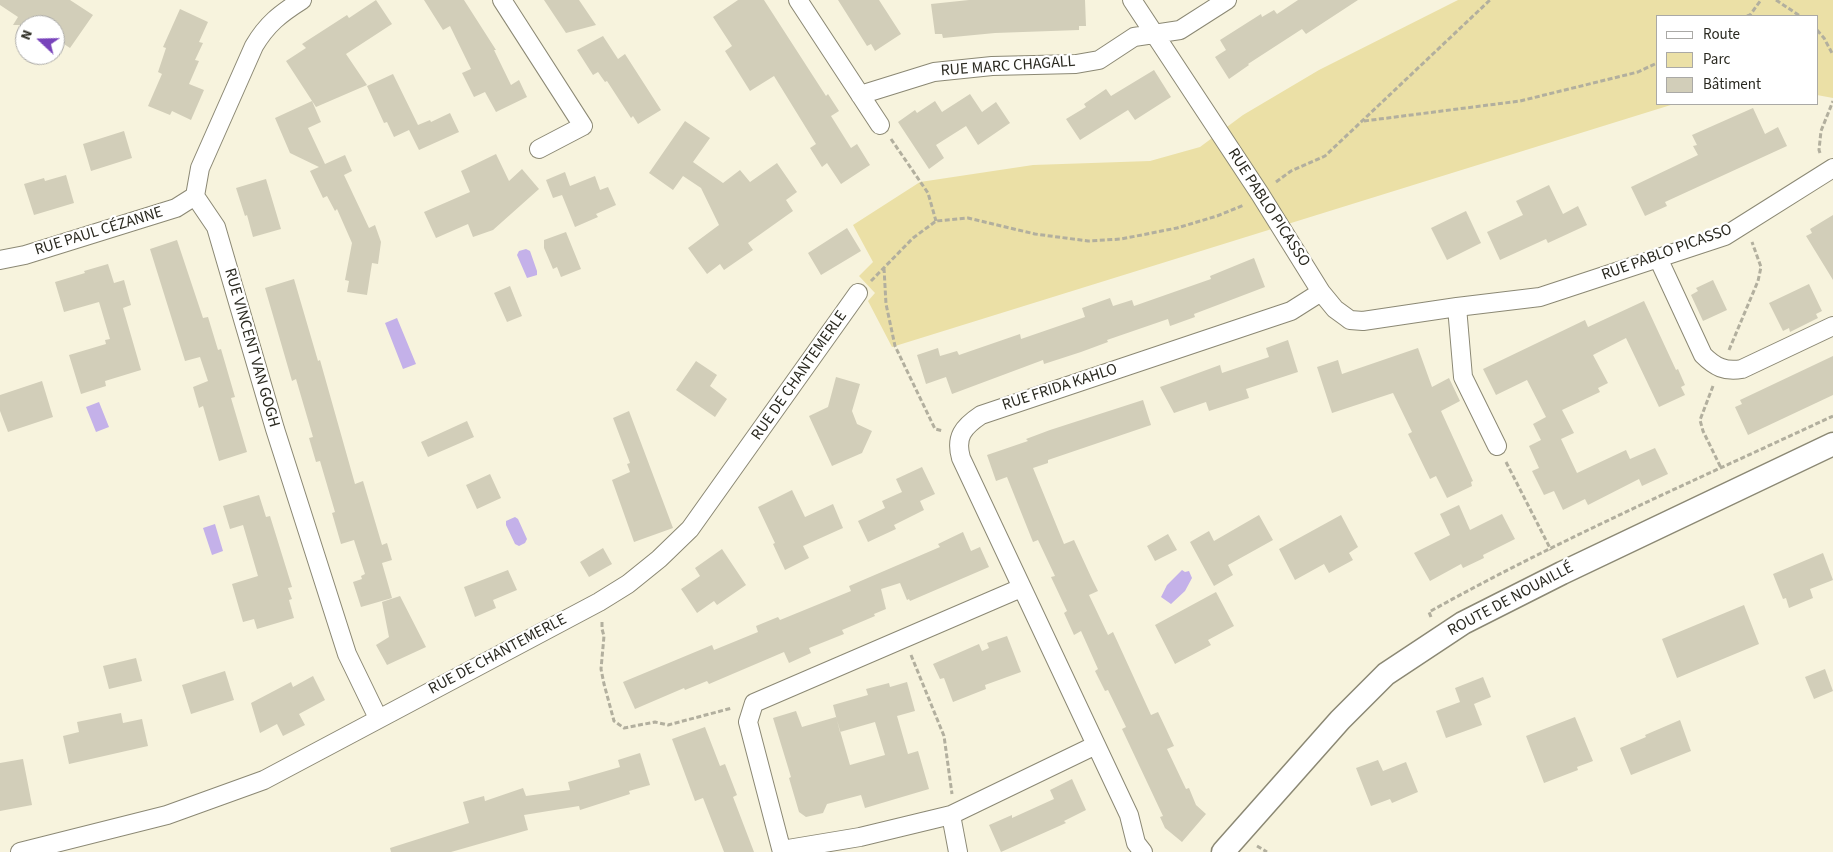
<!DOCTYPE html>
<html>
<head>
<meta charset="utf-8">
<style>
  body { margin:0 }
  #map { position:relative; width:1833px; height:852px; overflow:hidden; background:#f7f3dd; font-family:"Source Sans 3",sans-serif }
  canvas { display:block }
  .legend { position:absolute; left:1656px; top:15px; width:162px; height:90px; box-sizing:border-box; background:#fff; border:1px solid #aaa9a6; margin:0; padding:6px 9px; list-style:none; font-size:15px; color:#2a2920 }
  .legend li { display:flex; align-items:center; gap:10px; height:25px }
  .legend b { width:25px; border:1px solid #aaa9a6 }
  .north { position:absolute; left:15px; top:15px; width:50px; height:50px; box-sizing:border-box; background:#fff; border:1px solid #aaa9a6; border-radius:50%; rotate:291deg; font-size:14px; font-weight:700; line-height:20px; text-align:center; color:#2a2920 }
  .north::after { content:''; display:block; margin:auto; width:18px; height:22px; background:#7843bb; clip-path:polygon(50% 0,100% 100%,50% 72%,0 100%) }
</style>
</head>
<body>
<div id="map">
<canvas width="1833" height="852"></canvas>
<ul class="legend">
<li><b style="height:6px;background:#fff"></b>Route</li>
<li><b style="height:14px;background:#ebe0a6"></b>Parc</li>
<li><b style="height:14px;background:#d2ceb9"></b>Bâtiment</li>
</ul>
<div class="north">N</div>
</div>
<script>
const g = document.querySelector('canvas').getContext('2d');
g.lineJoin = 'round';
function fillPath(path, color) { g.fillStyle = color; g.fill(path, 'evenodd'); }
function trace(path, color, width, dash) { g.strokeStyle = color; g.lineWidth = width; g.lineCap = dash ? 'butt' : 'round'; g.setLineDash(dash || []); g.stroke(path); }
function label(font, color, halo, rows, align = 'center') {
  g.font = font + ' "Source Sans 3",sans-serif'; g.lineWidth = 4.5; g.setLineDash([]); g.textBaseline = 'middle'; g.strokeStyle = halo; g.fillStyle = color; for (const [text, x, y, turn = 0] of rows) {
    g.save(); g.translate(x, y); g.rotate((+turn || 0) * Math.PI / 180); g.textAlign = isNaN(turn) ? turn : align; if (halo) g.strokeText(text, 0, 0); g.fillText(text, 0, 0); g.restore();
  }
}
const green = new Path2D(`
  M1458,0H1833V98L1817,95V16H1657V104H1674L892,347L868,301L875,293L859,276L873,262L853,225L920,182L1033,165L1150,161L1200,147L1243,115L1319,70Z`);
const water = new Path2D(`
  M526,249L530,251L537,271V275L527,278L517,255L519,251Z
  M397,318L416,364L403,369L385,323Z
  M99,402L109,427L96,432L86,407Z
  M515,517L518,519L527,539L525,543L519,546L515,544L506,525V521Z
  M215,524L223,551L212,555L203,528Z
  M1182,570L1185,572L1189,571L1192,578L1185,591L1171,604L1161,597L1167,585Z`);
const building = new Path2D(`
  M0,0H70L93,15L70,48L55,38V25H13L18,17L0,5Z
  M376,0L392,24L346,54L367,85L316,107L286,61L306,48L302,44L347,15L349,18Z
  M424,0H464L496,50H494L511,85L519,80L527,97L496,112L485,92L474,97L462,73L471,69L450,26L443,30Z
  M544,0H579L596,25L566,33Z
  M738,0H764L826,96L828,94L839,111L831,116L851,148L857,144L870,165L841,184L827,163L822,167L810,148L816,144L774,76L750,91L725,51L732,46L713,17Z
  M838,0H879L901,34L875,51L871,44L867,46Z
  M969,0H1085L1086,26H1079V30L995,33L943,38L942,34H935L931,4Z
  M1298,0H1358L1306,34L1302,29L1248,64L1249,65L1229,79L1215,57L1226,50L1220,40L1261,14L1262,17L1274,10L1277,14Z
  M180,9L208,22L199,42L203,43L195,60L199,61L189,84L204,90L191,120L172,111L170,115L148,106L162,74L158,72L166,48L163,47Z
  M603,36L618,59L625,54L661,110L638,124L633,116L631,118L607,81L605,82L598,72L593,75L577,50Z
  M1154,70L1171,97L1135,120L1128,110L1080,140L1066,119L1086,107L1084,104L1106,89L1111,96Z
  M393,74L418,125L430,120L431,122L450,113L459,132L419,150L409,130L394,137L387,122L384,123L367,86Z
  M970,94L982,112L996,102L1010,123L978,145L966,126L936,145L944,158L929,169L898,122L915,110L917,113L935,101L942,112Z
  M312,101L321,122L308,128L325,164L345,155L352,171L344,175L369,228L375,225L381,242L378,264L372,263L367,295L347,292L349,281L345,280L352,243L337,209L335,211L327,196L323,198L310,171L319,167L290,153L275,118Z
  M1753,108L1765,134L1778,127L1787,146L1665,202L1667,206L1645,216L1631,187L1698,155L1693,146L1697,145L1692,135Z
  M685,121L710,138L693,162L723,183L740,170L750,182L777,163L797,192L786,200L793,211L748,243L753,250L724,270L720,264L707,274L688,248L719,225L701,188L683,176L673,190L649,173Z
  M124,131L132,158L91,171L83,144Z
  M496,154L509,181L522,169L539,189L493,230L473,237L468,224L436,238L424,212L470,192L461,171Z
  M565,172L570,186L595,176L600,190L608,187L616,205L596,214L598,217L575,227L562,195L553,198L546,180Z
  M66,175L74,203L34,215L24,184L44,178L45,181Z
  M266,179L281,229L253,237L247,215L245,216L236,188Z
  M1549,185L1563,214L1578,206L1587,225L1548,243L1546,239L1500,260L1487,232L1523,215L1516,201Z
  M1466,211L1481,243L1447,260L1431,228Z
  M1833,215V280L1806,236L1812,233L1810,229Z
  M847,228L861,251L821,275L808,253Z
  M566,232L581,269L561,277L557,267L553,269L544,248V240Z
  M177,240L203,318L208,317L218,350L221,349L235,397L231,398L247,452L219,461L203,406L199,408L193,387L208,381L200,357L185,361L150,249Z
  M1254,258L1265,287L1194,314L1195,317L1170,326L1168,319L1107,340L1108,342L1081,352L1044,364L1043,360L952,394L946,377L926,384L917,355L938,348L940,356L957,351L959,355L1020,334L1021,339L1085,317L1082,308L1110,298L1113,306L1132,300L1134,306L1211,279L1210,276Z
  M108,264L114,283L124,280L131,305L123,308L141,370L105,381L106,386L81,394L69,355L106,344L105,340L110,339L99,302L64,312L55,282L85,273L84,271Z
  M294,279L318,361L320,360L355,484L363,481L382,545L387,543L392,560L382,563L392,598L361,607L353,582L362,579L361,576L365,574L354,540L341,544L332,513L335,512L320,461L316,462L309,438L313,437L296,379L292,381L265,288Z
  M1713,280L1727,310L1703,321L1691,295L1698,291L1696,288Z
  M1809,284L1822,311L1816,314L1818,318L1790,332L1789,328L1783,331L1769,303Z
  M510,286L522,316L507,322L494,293Z
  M1644,301L1676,370L1678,369L1685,385L1681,387L1685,395L1659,407L1626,338L1593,355L1608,383L1598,388L1600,392L1562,410L1574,433L1561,439L1577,473L1626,450L1630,459L1655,448L1668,474L1642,486L1639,479L1588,505L1585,499L1563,510L1554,491L1544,495L1532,471L1539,468L1529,446L1541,440L1533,424L1546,417L1527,380L1496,395L1483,369L1585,320L1588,327Z
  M1288,340L1298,372L1246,389L1249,398L1209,411L1206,402L1174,413L1160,387L1220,365L1222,373L1269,357L1266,348Z
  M1418,348L1432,387L1449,378L1460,401L1441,411L1473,481L1471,482L1472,486L1447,498L1436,476L1430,479L1408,434L1412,432L1393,393L1332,413L1317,367L1338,360L1342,374Z
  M1833,356V395L1748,435L1735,407L1742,404L1740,400Z
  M696,361L717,375L710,386L727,399L715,417L676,390Z
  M836,377L860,384L852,411L857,424L872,431L862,453L832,466L809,416L828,407Z
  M42,381L53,417L8,432L0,411V395Z
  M1143,400L1151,425L1048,460V463L1033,468L1064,544L1074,540L1092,579L1098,591L1089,595L1108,635L1113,632L1151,715L1158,712L1174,746L1167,749L1186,789L1189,788L1196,805L1206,814L1182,842L1165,828L1160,817L1163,816L1122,729L1126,727L1108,690L1105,691L1095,671L1098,669L1081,631L1074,635L1064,613L1067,611L1051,577L1055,576L1038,540L1033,542L1007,477L996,481L987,455L1028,441L1026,439L1050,430Z
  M629,411L673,528L634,542L612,480L630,472L627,464L630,463L613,418Z
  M467,421L474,437L428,457L421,442Z
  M922,467L935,494L920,501L924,510L894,525L896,529L868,542L858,521L885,508L882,501L902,492L896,479Z
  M490,474L501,498L477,509L466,485Z
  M792,490L805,517L833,504L843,528L803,546L809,558L785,570L773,544L775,543L758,507Z
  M259,495L266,517L270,516L292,587L288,588L292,599L289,600L294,618L257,629L254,619L243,622L232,584L258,576L243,525L230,529L223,506Z
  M1459,505L1470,530L1502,514L1515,539L1483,555L1484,558L1463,568L1461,564L1430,581L1414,553L1450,535L1440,514Z
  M1259,515L1273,540L1228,565L1233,575L1214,586L1190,542L1209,531L1214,541Z
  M1341,515L1358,547L1349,553L1353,560L1329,573L1324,564L1295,580L1279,549Z
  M963,532L971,551L980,547L989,567L910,601L909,599L907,600L900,583L881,589L886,609L874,614L875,616L842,630L844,634L809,648L811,653L789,663L784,652L709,684L707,681L685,690L684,688L635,709L623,682L712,645L714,650L758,632L756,626L778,617L780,620L851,591L849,586L940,547L938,544Z
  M1168,534L1177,550L1155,561L1147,546Z
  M603,548L612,564L589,577L580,562Z
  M722,549L746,585L717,605L714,601L697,613L681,589L700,576L695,568Z
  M1823,553L1833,580L1810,589L1813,598L1789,608L1786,598L1783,599L1773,574Z
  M508,570L517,590L493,600L496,608L475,617L464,587Z
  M1216,592L1234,626L1208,640L1211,645L1175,664L1155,625Z
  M400,596L426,647L387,665L376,645L389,637L382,602Z
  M1744,605L1759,644L1677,678L1662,639Z
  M1007,636L1021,672L985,685L986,689L953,702L944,678L940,679L933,664L979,644L982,651L989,648L987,643Z
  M136,658L142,681L109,689L103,666Z
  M1825,669L1833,691L1814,699L1805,677Z
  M225,671L234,700L191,714L182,685Z
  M313,676L325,700L299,714L305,725L283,736L277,724L260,733L251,703L291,682L293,687Z
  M1483,677L1491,697L1474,704L1482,725L1446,738L1436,711L1460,702L1455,688Z
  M907,682L915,711L897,716L908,754L918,751L929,789L865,808L861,795L827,804L823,813L806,817L799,812L789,778L791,777L773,718L796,711L802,727L836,717L850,765L885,755L875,722L840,732L833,705L868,695L866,689L889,683L890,687Z
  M121,713L123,723L142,719L148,746L69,764L63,736L79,732L77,722Z
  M1575,717L1593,761L1577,767L1578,770L1544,783L1526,736Z
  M1680,720L1691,751L1631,775L1620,748L1646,737L1645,735Z
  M705,727L720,766L725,764L737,795L733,797L754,852H724L703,798L695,801L672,739Z
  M640,753L650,785L629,791L630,794L580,810L579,806L524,815L528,830L451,852H391L390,848L469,823L463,802L484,796L485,801L523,788L526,796L570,790L568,782L620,767L618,760Z
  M23,759L32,805L0,811V763Z
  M1378,760L1383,771L1406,762L1418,792L1392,803L1390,799L1371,806L1356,768Z
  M1072,779L1086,810L1064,821L1066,823L1001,852L989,825L1012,815V818L1054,799L1050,790Z`);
const path = new Path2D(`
  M1776,0L1800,16
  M1747,16L1750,15L1761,0
  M1817,30L1824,38L1833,55
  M1364,121L1520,101L1638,72L1657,63
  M891,139L928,193L936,221
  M1820,153L1819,150L1821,131L1833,101
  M1276,182L1291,171L1325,156L1490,0
  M884,268L886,304L895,346L935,429L943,431
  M871,281L913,238L936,221L968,218L1035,234L1088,241L1121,239L1177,228L1217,216L1244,205
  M1729,350L1758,281L1761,267L1752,242
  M1713,386L1700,420L1703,431L1721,468
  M1506,462L1551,550
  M1431,617L1429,612C1560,539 1698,479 1833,416
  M602,622V629L604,636L601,669L604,684L614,721L624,728L655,722L668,725L732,708
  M911,655L944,736L952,794
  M1257,846L1267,852`);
const minor = new Path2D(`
  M302,0C280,14 267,24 254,46L200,168L195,196L216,227L275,429L347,654L378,718
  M502,0L583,126L539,149
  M798,0L880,125
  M1132,0L1260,194L1321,292L1335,309L1346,317L1350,320L1363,321L1457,307L1540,297L1725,236L1833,168
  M860,95L934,72L992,66L1076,64L1099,60L1134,37L1180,30L1227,0
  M1658,258L1703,355C1715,367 1725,372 1742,369L1833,326
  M0,260L25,255L176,208L195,196
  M1457,307L1463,377L1497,446
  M951,815L958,852
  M782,850L860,837L951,815L1096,745
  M20,852L167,815L264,780L599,602L628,584L659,559L690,529L858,293
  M782,852L748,722L754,703L1021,588
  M1143,852L1136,843L1129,815L961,458C955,437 963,427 981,415L1291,311L1321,292`);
const tertiary = new Path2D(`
  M1223,852L1340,720L1386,674L1463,623L1562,573L1833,444`);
const streetNames = [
  ["RUE MARC CHAGALL",1008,67,-4],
  ["RUE PABLO PICASSO",1268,208,57],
  ["RUE PAUL CÉZANNE",99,232,-17],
  ["RUE PABLO PICASSO",1667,253,-20],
  ["RUE VINCENT VAN GOGH",251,348,74],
  ["RUE DE CHANTEMERLE",800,376,-55],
  ["RUE FRIDA KAHLO",1060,388,-18],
  ["ROUTE DE NOUAILLÉ",1511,600,-28],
  ["RUE DE CHANTEMERLE",498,655,-28]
];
fillPath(green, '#ebe0a6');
fillPath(water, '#c4b1e9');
fillPath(building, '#d2ceb9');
trace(minor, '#8b8874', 20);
trace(tertiary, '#8b8874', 25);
trace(path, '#b2af9e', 3, [5, 2.5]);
trace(minor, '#fff', 18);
trace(tertiary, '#fff', 22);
label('16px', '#2a2920', '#fff', streetNames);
</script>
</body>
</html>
